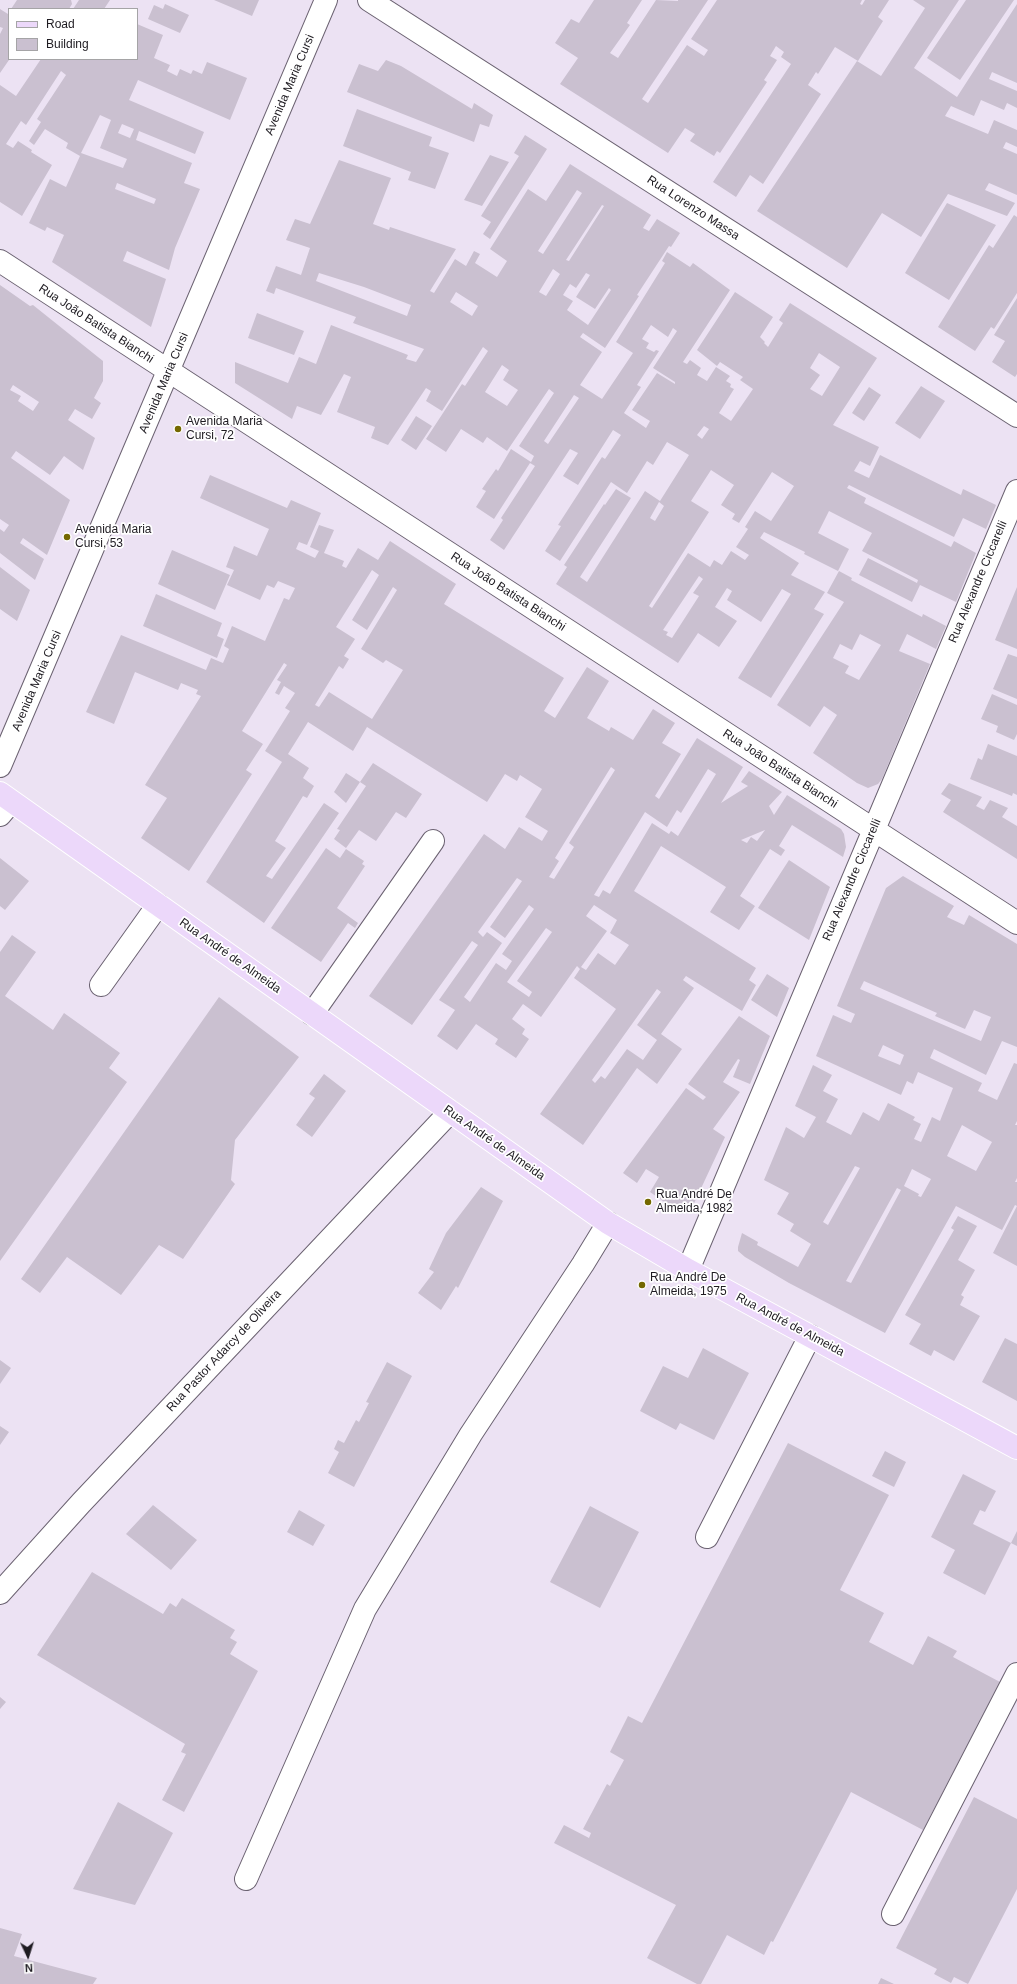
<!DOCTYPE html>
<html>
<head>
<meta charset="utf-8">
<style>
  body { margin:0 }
  #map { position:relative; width:1017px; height:1984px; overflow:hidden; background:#ece2f3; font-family:Arial,sans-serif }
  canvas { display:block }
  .legend { position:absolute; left:8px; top:8px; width:130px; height:52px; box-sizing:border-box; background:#fff; border:1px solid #a5a4a6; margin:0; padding:5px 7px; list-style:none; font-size:12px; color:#1e1b21 }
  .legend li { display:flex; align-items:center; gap:8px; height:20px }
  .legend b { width:20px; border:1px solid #a5a4a6 }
  .north { position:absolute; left:8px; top:1936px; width:40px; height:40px; -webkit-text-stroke:3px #fff; paint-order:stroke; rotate:176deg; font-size:11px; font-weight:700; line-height:16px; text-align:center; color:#1e1b21 }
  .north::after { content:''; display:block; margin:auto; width:14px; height:18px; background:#1e1b21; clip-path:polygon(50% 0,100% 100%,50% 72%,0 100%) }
</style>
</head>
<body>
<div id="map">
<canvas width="1017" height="1984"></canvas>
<ul class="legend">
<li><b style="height:5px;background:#ecd8fa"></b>Road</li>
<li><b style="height:11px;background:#cac0d0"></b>Building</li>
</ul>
<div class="north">N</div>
</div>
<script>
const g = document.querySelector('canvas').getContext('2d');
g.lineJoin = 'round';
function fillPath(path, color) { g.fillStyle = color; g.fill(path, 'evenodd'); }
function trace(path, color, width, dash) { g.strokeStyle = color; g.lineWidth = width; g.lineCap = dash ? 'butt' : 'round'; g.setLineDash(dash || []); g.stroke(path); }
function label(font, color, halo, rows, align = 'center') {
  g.font = font + ' Arial,sans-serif'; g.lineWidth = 3.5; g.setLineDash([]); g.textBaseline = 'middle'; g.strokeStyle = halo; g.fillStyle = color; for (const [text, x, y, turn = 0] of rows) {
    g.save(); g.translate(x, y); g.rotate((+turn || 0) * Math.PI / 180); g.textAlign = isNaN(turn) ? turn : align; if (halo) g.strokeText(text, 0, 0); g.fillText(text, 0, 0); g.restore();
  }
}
const building = new Path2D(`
  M17,0H71L72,4L69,9H11Z
  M79,0H110L104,9H73Z
  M214,0H259L252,16Z
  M594,0H642L627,23L630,25L610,53L618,58L656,0L678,1V0H708L642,99L648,103L687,45L704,56L708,50L691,39L717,0H862L860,4L862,5L865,0H889L878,17L883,21L858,61L835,47L818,74L816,72L808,85L821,94L763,184L750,175L736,197L713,182L791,64L781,57L784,52L776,46L770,56L777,60L764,80L767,82L720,153L717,151L714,156L690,141L695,134L685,128L668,153L560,84L578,58L555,43L571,19L579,23Z
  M913,0H959L914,68L957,97L1017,4V83L992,72L989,79L1017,91V108L1007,103L1004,110L981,100L974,116L951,106L945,116L988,134L994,120L1017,130V147L1006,142L1003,148L1017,154V195L989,183L985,190L1015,203L1007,216L948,194L921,237L882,213L847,268L757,211L857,61L881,76L925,8Z
  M966,0H1014L960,80L927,58Z
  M165,4L189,15L180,33L148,19L154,5L163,9Z
  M0,9L8,14L9,12V60L0,73V34L3,28L0,27Z
  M137,24L163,35L154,58L170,65L167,71L177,76L180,69L191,74L193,70L202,74L207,62L247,78L230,120L138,80L129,100L204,132L195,154L139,131L136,140L192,163L184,183L200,189L175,248L169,270L127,251L123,261L166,279L151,327L52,262L64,235L47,227L45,231L29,223L50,179L66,187L80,156L66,148L68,143L45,129L34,145L29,141L41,122L37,119L66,75L61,71L26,125L21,121L6,144L13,148L18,141L32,150L31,152L52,165L22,216L0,202V85L16,96L41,59H137ZM100,115L111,120L100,148L127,159L123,168L81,153ZM122,124L134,129L130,138L118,133ZM117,183L156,199L154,204L115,189Z
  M386,60L401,66L472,109L474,103L493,115L489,127L480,124L474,142L347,92L359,64L378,71Z
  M357,109L432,137L429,146L449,153L435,189L408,180L411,172L343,146Z
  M525,135L547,149L490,239L483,234L491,222L481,216L519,156L514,153Z
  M490,155L509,162L482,206L464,200Z
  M339,160L391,178L373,224L389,230L390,227L456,249L430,291L434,293L455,259L466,266L474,251L480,254L475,263L497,277L507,261L490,249L528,189L546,201L570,164L651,215L643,228L649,231L657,219L680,233L671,247L669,246L637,295L639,296L605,348L583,333L580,337L602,352L580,385L602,399L633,353L616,342L665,263L662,261L667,252L690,267L693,263L730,290L683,362L687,364L690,360L701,368L697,375L707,381L716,367L730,376L726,381L731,384L730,387L734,389L719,413L731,421L753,389L740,380L743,377L720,362L717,366L697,350L735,292L773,317L760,337L765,342L764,343L768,347L783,323L779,320L790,303L877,358L833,425L879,447L870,466L860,461L854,471L869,478L880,455L961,495L963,489L996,505L986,529L963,518L954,537L849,485L847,488L866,498L864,503L951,547L954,541L976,553L956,602L920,585L912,602L859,575L868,558L917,583L918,580L862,551L872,533L829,511L818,533L849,549L838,571L804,554L805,552L764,532L760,538L799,563L791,575L825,592L814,609L824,614L771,698L738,678L791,594L782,589L761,622L727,600L732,591L727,588L715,607L737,621L719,647L698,633L678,663L556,584L567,567L564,565L604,504L605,505L616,489L631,498L580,577L587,582L645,491L660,501L689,455L667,442L653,465L647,461L627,493L611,482L560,561L545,551L561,526L558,525L602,457L605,459L621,435L613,430L578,485L563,476L578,453L570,449L504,550L490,540L503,520L501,518L535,466L530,463L494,519L476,507L486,491L482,489L496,469L498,471L511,449L531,462L534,456L519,446L554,393L549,389L507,451L487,437L483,443L461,429L446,452L426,439L462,384L465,386L488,351L483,347L442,411L426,401L431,391L426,388L388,445L371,438L375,427L337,412L351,377L344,374L321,415L297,406L292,419L235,383V362L288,383L299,357L316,364L331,325L408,355L406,359L416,362L424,349L353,323L356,317L276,288L274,294L266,291L276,266L301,275L310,248L286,240L295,219L310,224ZM577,190L582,193L543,254L538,251ZM602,205L604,206L569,261L566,260ZM553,269L560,274L546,296L539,292ZM319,273L364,287L411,305L407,316L316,281ZM586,273L590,275L576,297L595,309L609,288L611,290L588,325L567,310L573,301L563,295L570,284L576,288ZM456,292L478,306L472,316L450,302ZM651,325L668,337L673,328L677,331L653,368L675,382V384L657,373L632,410L650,421L646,428L624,413L641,387L637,385L659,351L656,350L654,352L646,348L649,343L642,339ZM819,353L840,367L822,396L810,389L820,375L810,368ZM502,365L509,370L503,380L518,390L507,406L485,392ZM574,395L579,398L548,444L544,441ZM704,426L709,429L702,439L697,435ZM711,470L734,485L721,505L735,514L732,519L739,523L772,472L794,486L771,521L755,511L745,527L748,529L736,547L749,555L745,560L731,551L722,565L714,560L710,567L688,553L652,608L649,606L709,512L691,501ZM659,502L664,506L655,521L650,518ZM699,576L703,579L693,593L699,596L672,638L666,635L668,632L663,630Z
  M947,203L996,225L949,300L905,273Z
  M1014,215L1017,217V293L994,329L991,327L975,351L938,327L989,245L993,248Z
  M0,285L30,306L33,305L103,361V381L94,398L101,403L92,419L75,409L68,420L95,438L83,470L64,456L50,475L16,451L11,458L70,500L47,555L23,538L20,543L44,559L35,580L0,553V529L4,532L9,525L0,519ZM13,385L39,402L33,411L18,401L21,396L10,390Z
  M1017,298V374L1015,377L992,362L1005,341L994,335Z
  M257,313L304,331L294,355L248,338Z
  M921,386L945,401L920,439L895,423Z
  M869,387L881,395L864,421L852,413Z
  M416,416L432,426L416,450L401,440Z
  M210,475L287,508L291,500L321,513L307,545L299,542L296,549L315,558L319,551L310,547L319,525L334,530L324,553L344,561L342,566L346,568L358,548L378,560L390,541L456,584L444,604L564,678L544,711L555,718L587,667L609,681L587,718L609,731L611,727L633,740L653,709L675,723L662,743L681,754L655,796L659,799L697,738L743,767L721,803L748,786L741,782L749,771L782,792L769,806L774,815L787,795L841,829L844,834L846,847L843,857L792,825L779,846L785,850L781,856L770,849L740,896L755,906L739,930L710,912L726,887L661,846L634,891L756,968L749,980L756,985L742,1011L686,976L683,980L694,988L661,1034L682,1049L657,1084L637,1068L583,1145L540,1114L616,1009L574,978L580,969L577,966L541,1017L523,1004L512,1019L525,1029L522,1034L529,1039L516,1058L495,1044L498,1039L476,1024L457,1050L437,1036L455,1010L439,1000L478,945L472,941L412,1025L369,996L484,834L505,849L519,827L542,841L548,831L525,817L542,789L520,775L517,781L505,774L487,802L367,727L353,751L308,722L288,754L309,768L303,778L314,786L307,798L303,796L275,841L286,848L266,876L272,879L324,803L339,813L264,923L206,882L282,762L265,751L290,711L285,708L295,693L284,686L279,695L275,693L281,682L277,680L287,665L284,663L242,731L263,744L246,770L252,774L189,871L141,838L167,798L145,785L201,696L196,694L198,690L181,683L178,690L135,672L114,724L86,712L121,635L206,670L211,658L223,663L229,649L224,646L232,626L265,641L284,598L289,600L295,588L278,581L274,588L267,585L260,600L227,585L234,570L226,567L234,546L257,556L269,529L200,498ZM372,570L379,575L352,620L367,630L393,587L397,590L361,649L383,663L386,660L403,670L372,719L329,692L319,707L315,705L339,666L343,669L349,659L344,656L355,639L336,627ZM611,767L615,770L569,843L574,847L554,879L549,877L559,861L555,858ZM708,769L716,774L678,836L671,831L669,834L652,823L610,894L603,890L599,897L594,895L645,812L667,827L677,810L681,813ZM765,830L757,841L751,837L747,843L741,840ZM517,878L522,881L490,927L505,938L529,905L534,909L502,954L512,961L506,970L496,963L470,1002L464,997L502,943L487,932L483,937L478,932ZM594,905L617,920L610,933L629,945L615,965L598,953L586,970L581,967L607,931L586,916ZM546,928L552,932L517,981L532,992L529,997L507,982ZM657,989L661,992L637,1025L657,1040L643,1060L627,1049L605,1079L601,1076L595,1083L592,1080Z
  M172,550L230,575L215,610L158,584Z
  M0,567L30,590L17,621L0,609Z
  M839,571L852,578L851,580L922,617L923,614L946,626L936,649L907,634L899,651L930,664L882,779L878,784L868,788L857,783L813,753L837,715L824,706L810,727L777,705L844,602L827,593ZM860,634L881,645L859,680L845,673L849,666L833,658L840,644L852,650Z
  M1017,587V649L995,640Z
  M156,594L222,623L217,636L224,639L217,658L143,626Z
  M1008,654L1017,657V699L993,689Z
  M992,694L1017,705V734L1014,740L996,732L998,726L981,719Z
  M988,744L1017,756V795L1013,793L1012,796L970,779L978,758L982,760Z
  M373,763L422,794L406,818L396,812L376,841L359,830L346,848L334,839L340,830L337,829L366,786L360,782Z
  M346,773L360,782L346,803L334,792Z
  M949,783L982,797L976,806L984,810L990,800L1008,808L1002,817L1017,826V859L943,812L951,800L941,794Z
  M326,848L340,858L346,849L364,861L362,864L365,866L337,908L358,923L355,928L348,923L321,962L271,928Z
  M0,858L29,881L5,910L0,906Z
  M789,860L830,887L809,940L758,908Z
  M903,876L954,906L947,917L964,925L969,915L1017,944V1047L1002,1041L986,1075L934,1049L930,1058L982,1083L978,1091L997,1100L1014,1063L1017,1064V1121L1015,1125H1017V1178L1015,1182H1017V1206L1015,1205L1002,1230L956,1206L885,1333L789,1283L745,1257L738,1251V1247L742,1233L758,1242L757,1245L798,1267L811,1244L790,1231L794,1224L777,1214L789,1193L764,1180L786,1127L804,1138L816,1117L795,1106L813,1065L832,1075L823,1091L838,1099L826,1122L851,1135L863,1112L879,1121L888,1103L915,1117L913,1120L921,1124L914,1139L921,1142L932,1117L940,1121L953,1088L918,1072L913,1084L907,1081L901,1095L816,1056L833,1015L851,1023L855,1014L837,1006L886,888ZM864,981L937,1013L935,1016L965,1029L974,1010L991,1017L981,1041L860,989ZM883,1045L904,1055L900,1065L878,1056ZM962,1125L992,1142L976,1171L947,1156ZM855,1166L860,1168L828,1225L823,1222ZM912,1169L931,1179L921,1197L918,1196L919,1194L904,1186ZM897,1188L901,1190L851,1283L846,1281Z
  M12,935L36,952L5,996L53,1030L64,1013L120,1053L109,1068L127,1082L0,1261V952Z
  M767,974L789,988L777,1017L751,1000Z
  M219,997L299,1057L235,1140L231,1180L235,1184L183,1259L159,1245L121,1295L67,1257L40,1293L21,1279Z
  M739,1016L770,1036L750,1084L733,1077L740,1060L738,1059L723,1082L740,1092L713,1129L725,1137L690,1212L680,1213L650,1192L659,1177L646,1169L637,1183L623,1173L686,1088L703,1100L706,1097L688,1084Z
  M324,1074L346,1091L312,1137L296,1125L315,1098L309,1094Z
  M481,1187L503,1201L458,1288L456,1286L441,1310L418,1293L434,1272L429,1269L446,1233Z
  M1017,1206V1266L993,1253Z
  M958,1216L977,1226L958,1260L975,1270L961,1295L964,1297L960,1305L980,1316L954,1361L934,1350L931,1356L909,1344L921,1324L905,1315L954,1230L951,1228Z
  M1005,1338L1017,1344V1401L982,1382Z
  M703,1348L749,1373L714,1440L680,1423L676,1430L640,1411L663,1366L688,1378Z
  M0,1360L11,1368L0,1384Z
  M387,1362L412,1376L354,1487L328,1473L339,1452L334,1449L338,1440L344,1443L356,1420L359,1422L369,1403L366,1402Z
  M0,1426L9,1432L0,1445Z
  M788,1443L889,1495L840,1590L884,1613L869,1642L913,1665L928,1636L957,1651L953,1657L1000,1682L923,1830L851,1792L773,1942L771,1941L764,1955L727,1935L701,1984H697L647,1958L676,1905L554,1843L564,1825L589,1838L591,1833L583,1829L607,1784L610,1786L624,1760L610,1752L628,1716L642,1723Z
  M885,1451L906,1462L894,1487L872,1476Z
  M963,1474L996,1491L985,1512L980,1510L973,1524L1011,1543L985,1595L943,1573L955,1550L931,1537Z
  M153,1505L197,1540L171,1570L126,1534Z
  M590,1506L639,1532L600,1608L550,1582Z
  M299,1510L325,1525L313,1546L287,1532Z
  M1017,1531V1546L1011,1543Z
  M92,1572L163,1614L170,1603L176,1607L182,1598L235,1630L230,1638L237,1642L230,1654L258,1671L184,1812L162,1800L186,1754L181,1752L185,1744L37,1655Z
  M0,1697L6,1702L0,1709Z
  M974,1797L1017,1819V1889L968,1984L954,1977L951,1983L934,1974L937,1969L896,1948Z
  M118,1802L173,1833L135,1905L73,1889Z
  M0,1928L22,1934L14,1956L97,1978L93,1984H0Z
  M881,1978L894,1984H878Z`);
const minor = new Path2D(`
  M369,0L1017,416
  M0,261L1017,923
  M0,766L326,0
  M0,815L11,802
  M101,985L158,905
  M312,1014L433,841
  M688,1270L1017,491
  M707,1537L810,1336
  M0,1593L81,1503L450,1112
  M246,1879L365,1609L471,1434L583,1264L608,1223
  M893,1914L1017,1674`);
const major = new Path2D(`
  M0,793L608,1223L688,1270L1017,1448`);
const markers = [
  [178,429,4,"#746800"],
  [67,537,4,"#746800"],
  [648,1202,4,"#746800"],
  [642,1285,4,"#746800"]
];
const streetNames = [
  ["Avenida Maria Cursi",290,85,-67],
  ["Rua Lorenzo Massa",693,208,33],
  ["Rua João Batista Bianchi",96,324,33],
  ["Avenida Maria Cursi",164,383,-67],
  ["Rua Alexandre Ciccarelli",978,582,-67],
  ["Rua João Batista Bianchi",508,592,33],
  ["Avenida Maria Cursi",37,681,-67],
  ["Rua João Batista Bianchi",780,769,33],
  ["Rua Alexandre Ciccarelli",852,880,-67],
  ["Rua André de Almeida",230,956,35],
  ["Rua André de Almeida",494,1143,35],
  ["Rua André de Almeida",790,1325,28],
  ["Rua Pastor Adarcy de Oliveira",224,1351,-47]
];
const poiNames = [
  ["Avenida Maria",186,422],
  ["Cursi, 72",186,436],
  ["Avenida Maria",75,530],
  ["Cursi, 53",75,544],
  ["Rua André De",656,1195],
  ["Almeida, 1982",656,1209],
  ["Rua André De",650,1278],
  ["Almeida, 1975",650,1292]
];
fillPath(building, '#cac0d0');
trace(minor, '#6b6271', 24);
trace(major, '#fff', 24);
trace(minor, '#fff', 22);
trace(major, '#ecd8fa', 22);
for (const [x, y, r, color] of markers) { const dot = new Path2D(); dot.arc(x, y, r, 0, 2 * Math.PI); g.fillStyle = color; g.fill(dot); trace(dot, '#fff', 1.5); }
label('12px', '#1e1b21', '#fff', streetNames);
label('12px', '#1e1b21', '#fff', poiNames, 'left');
</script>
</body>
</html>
